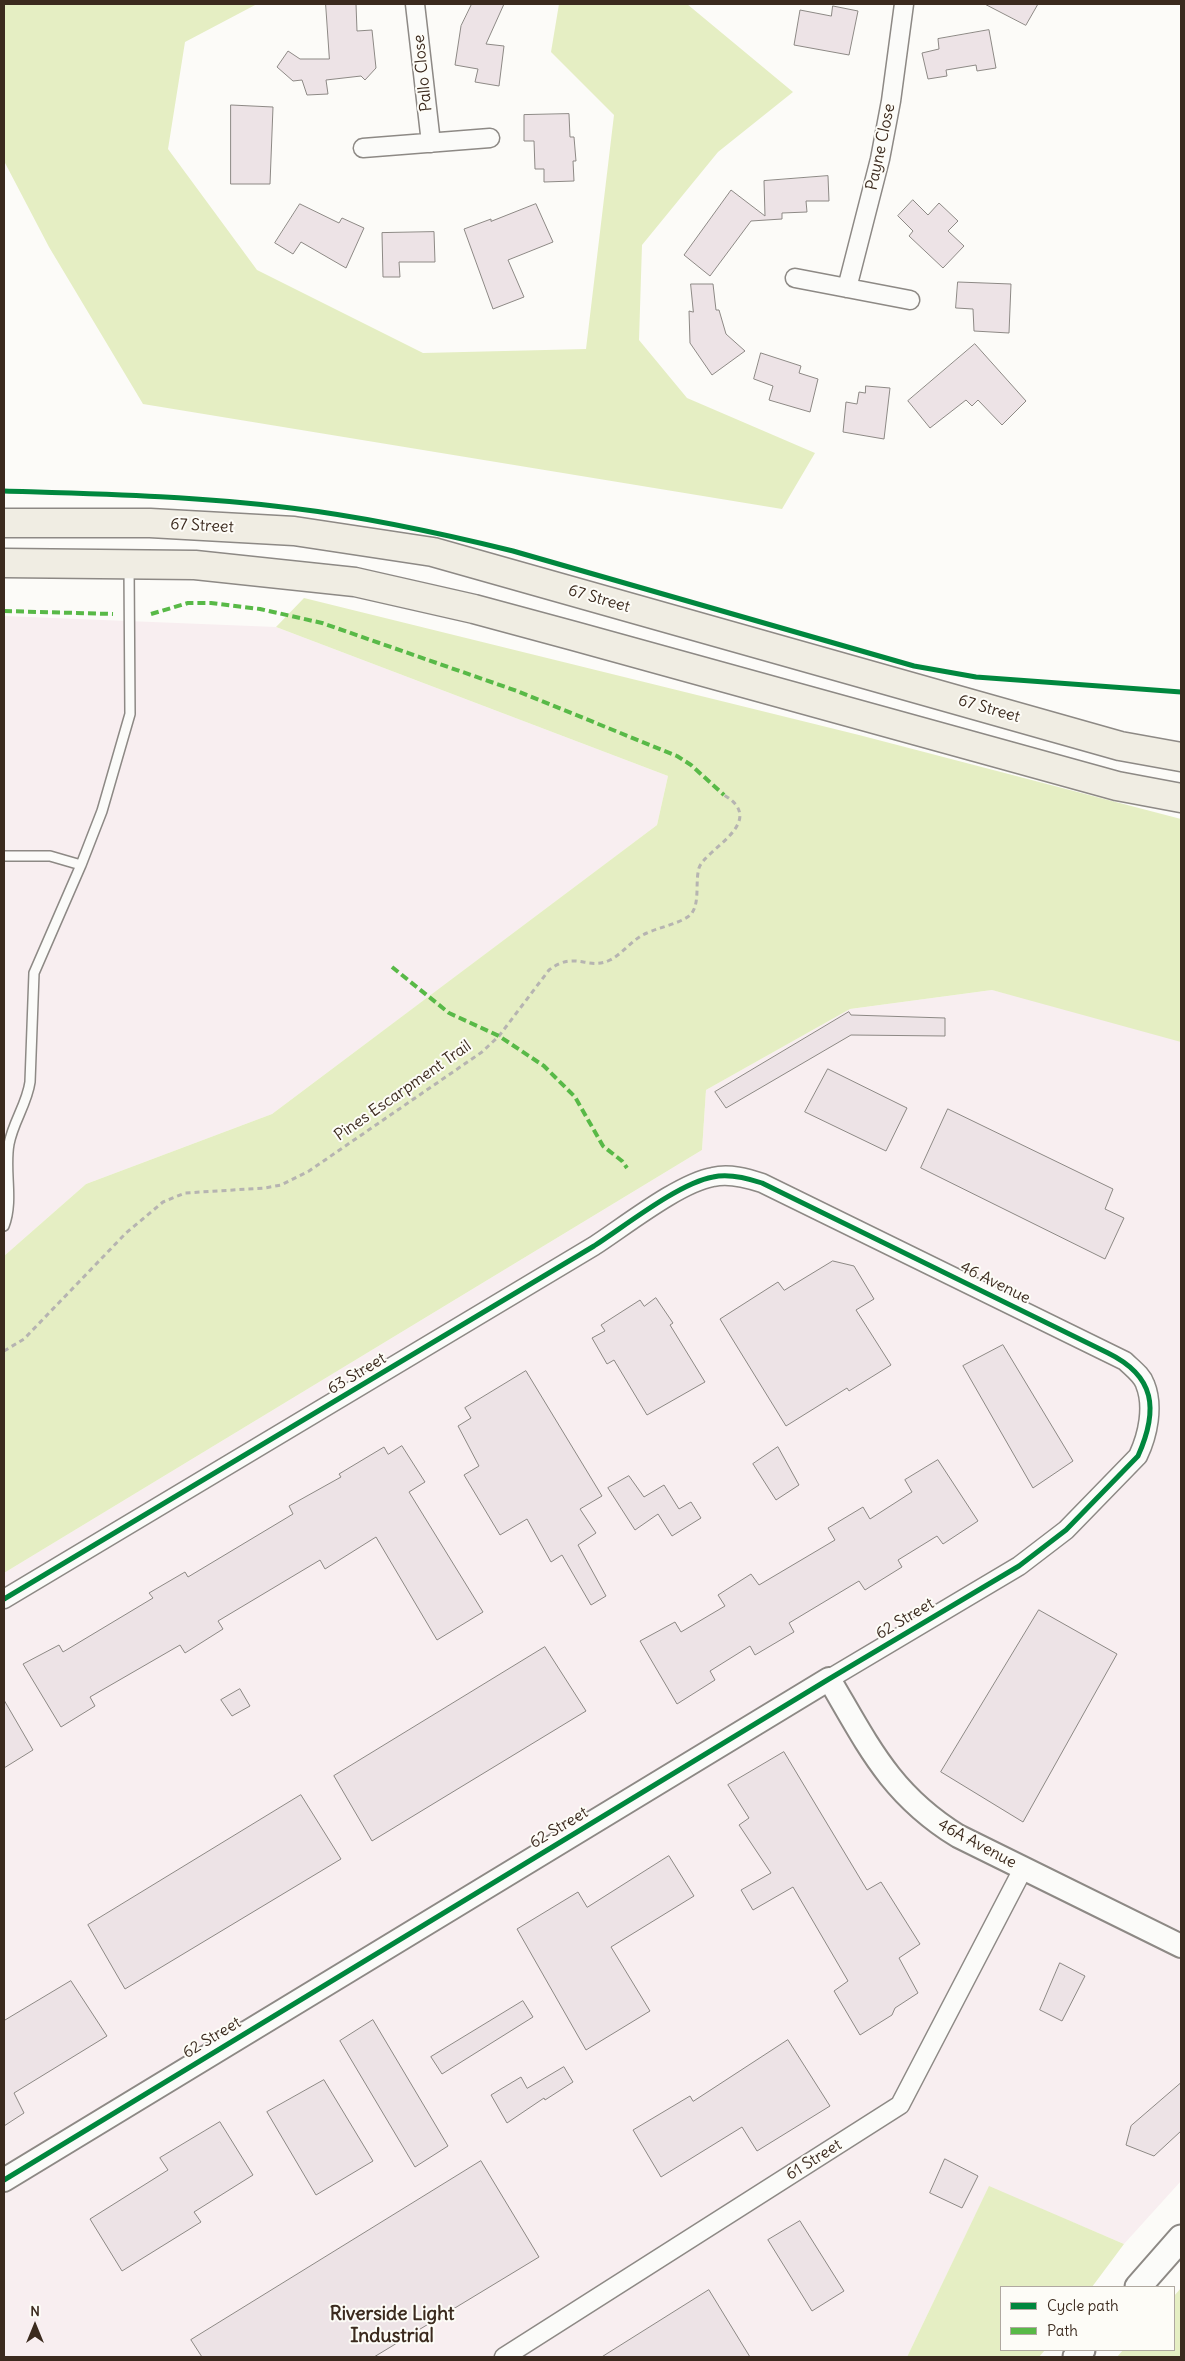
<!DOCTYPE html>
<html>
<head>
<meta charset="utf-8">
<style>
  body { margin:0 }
  #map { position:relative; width:1185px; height:2361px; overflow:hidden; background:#fcfbf8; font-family:Delius,sans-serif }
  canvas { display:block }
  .frame { position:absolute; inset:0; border:5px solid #3b2a1e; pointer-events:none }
  .legend { position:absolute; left:1000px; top:2286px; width:175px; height:65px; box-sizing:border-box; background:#fdfcf7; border:1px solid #afa8a0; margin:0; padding:6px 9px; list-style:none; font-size:15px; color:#3b2a1e }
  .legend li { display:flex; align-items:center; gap:10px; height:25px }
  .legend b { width:25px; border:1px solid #afa8a0 }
  .north { position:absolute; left:10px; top:2301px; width:50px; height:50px; -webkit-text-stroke:4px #fdfcf7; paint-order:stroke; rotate:0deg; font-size:14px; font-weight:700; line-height:20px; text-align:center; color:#3b2a1e }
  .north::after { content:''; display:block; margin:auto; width:18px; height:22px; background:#3b2a1e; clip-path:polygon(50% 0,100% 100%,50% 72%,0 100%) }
</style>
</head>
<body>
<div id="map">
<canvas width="1185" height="2361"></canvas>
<div class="frame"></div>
<ul class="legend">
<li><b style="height:6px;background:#00873e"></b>Cycle path</li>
<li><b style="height:6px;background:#58b947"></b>Path</li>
</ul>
<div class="north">N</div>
</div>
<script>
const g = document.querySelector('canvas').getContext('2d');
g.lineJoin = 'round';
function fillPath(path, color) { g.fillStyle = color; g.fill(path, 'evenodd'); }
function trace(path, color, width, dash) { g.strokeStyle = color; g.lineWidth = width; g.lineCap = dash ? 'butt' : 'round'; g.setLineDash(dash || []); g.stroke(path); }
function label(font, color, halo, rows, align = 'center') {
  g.font = font + ' Delius,sans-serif'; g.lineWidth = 4; g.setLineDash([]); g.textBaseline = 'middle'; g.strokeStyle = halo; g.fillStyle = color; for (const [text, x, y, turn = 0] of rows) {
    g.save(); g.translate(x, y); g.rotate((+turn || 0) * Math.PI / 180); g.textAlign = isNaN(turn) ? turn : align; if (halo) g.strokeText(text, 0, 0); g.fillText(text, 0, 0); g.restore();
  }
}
const built = new Path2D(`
  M4,616L276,627L668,776L657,825L272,1114L86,1184L4,1256Z
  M992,990L1181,1037V2181L1124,2244L989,2187L907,2357H4V1573L702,1150L706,1090L850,1009Z`);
const green = new Path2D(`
  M4,4H257L185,42L168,149L257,270L423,353L586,349L614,115L551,52L559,4H687L793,92L718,152L642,245L639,340L687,398L815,453L782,509L143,404L49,247L4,161Z
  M304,598L859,735L1181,819V1042L992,990L850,1009L706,1090L702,1150L4,1573V1256L86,1184L272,1114L657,825L668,776L276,627Z
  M989,2186L1124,2244L1092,2287H1001V2350H1045L1039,2357H907Z
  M1181,2288V2357H1117L1123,2350H1174V2296Z`);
const building = new Path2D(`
  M326,4H356L357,31L372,30L376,68L365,80L361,76L326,80L328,94L307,95L302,80L293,81L277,67L288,51L300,59H329Z
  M472,4H504L486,44L504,46L499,86L475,82L478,69L455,65L461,26Z
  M985,4H1038L1026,25Z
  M833,6L858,11L849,55L794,45L800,10L831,16Z
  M989,30L996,68L977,71L976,65L946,70L947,76L928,79L922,53L939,49L938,39Z
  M231,105L273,107L270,184H231Z
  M569,114L570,137H574L576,161H573L574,181L544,182V169H535L534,141H524V115Z
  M828,176L829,201H806L807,212L782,213V219L751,221L710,276L684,255L731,190L765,216L764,181Z
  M913,200L928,215L939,203L958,221L948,231L964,246L943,268L909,236L913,231L898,216Z
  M300,204L339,223L342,218L364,228L346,268L301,242L293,254L275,243Z
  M536,204L553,242L508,260L524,297L493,309L464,229L491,219V221Z
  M434,232L435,262H399L400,277H383L382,233Z
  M958,282L1011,284L1009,333L974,331L973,309L956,308Z
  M691,284H713L716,310H719L726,334L745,351L712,375L690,343L689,311L693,312Z
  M975,344L1026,401L1002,425L978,400L972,406L966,400L930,428L908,401Z
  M761,353L801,366L799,373L818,379L810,412L769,400L773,386L754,379Z
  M866,386L890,388L884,439L843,432L846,402L857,404L859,392L865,393Z
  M849,1012L851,1015L945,1018V1036L851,1035L726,1108L715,1092Z
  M828,1069L907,1108L886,1151L805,1112Z
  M948,1109L1113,1189L1105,1209L1124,1218L1105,1259L921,1168Z
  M833,1261L854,1266L874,1299L856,1310L891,1365L849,1391L847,1388L786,1426L720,1319L778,1282L784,1290Z
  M656,1298L673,1323L670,1325L705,1382L647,1415L614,1360L607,1364L592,1338L605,1331L601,1325L640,1300L644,1306Z
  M1003,1345L1073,1461L1033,1488L963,1366Z
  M526,1371L602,1496L580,1509L596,1533L578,1545L606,1596L591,1605L562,1555L551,1562L527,1519L500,1535L464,1475L479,1466L458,1426L471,1418L465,1408Z
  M402,1446L425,1482L409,1492L483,1612L437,1640L376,1537L325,1569L320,1560L218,1621L223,1629L185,1653L180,1645L90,1697L95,1706L61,1727L23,1664L59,1645L63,1652L153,1598L149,1593L185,1572L188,1577L293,1514L289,1506L341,1477L339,1474L384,1447L388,1454Z
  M778,1447L799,1485L776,1500L753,1464Z
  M938,1460L978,1521L943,1544L937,1536L898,1560L902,1567L865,1590L859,1581L789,1623L794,1632L755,1655L750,1646L710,1671L715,1680L677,1704L640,1641L675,1622L681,1632L725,1606L718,1595L751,1574L759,1585L835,1540L828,1528L863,1507L870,1519L912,1492L905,1480Z
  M629,1476L644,1497L664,1485L679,1509L691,1502L701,1518L672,1536L658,1514L635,1530L608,1488Z
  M1039,1610L1117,1654L1023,1822L941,1772Z
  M545,1647L586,1711L372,1841L334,1776Z
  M240,1689L250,1706L232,1716L221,1700Z
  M4,1700L33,1750L4,1768Z
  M784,1752L867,1890L881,1882L920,1944L899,1958L918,1993L895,2008L892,2015L860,2035L834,1991L848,1981L793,1887L753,1910L741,1890L771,1873L739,1825L749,1818L728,1785Z
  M301,1795L341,1859L125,1989L88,1925Z
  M669,1856L694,1896L611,1947L650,2011L586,2050L517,1929L578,1892L587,1907Z
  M1060,1963L1085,1976L1062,2021L1040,2010Z
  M71,1981L107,2036L14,2093L24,2113L4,2126V2021Z
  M523,2001L533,2017L442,2074L431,2057Z
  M373,2020L448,2146L415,2167L340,2041Z
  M788,2040L830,2106L757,2151L742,2127L661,2177L633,2130L690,2096L693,2101Z
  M564,2067L573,2082L545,2100L544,2098L507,2123L491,2095L521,2077L527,2088Z
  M324,2080L373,2161L316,2195L267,2112Z
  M1181,2083V2131L1154,2156L1126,2145L1131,2126Z
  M220,2122L253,2175L194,2212L201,2222L122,2271L90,2219L168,2170L160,2158Z
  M945,2159L978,2176L962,2208L930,2193Z
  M481,2161L539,2257L374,2357H202L191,2340Z
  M800,2221L844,2291L812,2311L768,2240Z
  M709,2290L750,2357H602Z`);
const path = new Path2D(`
  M4,1351L24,1339L126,1233L163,1202L185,1193L265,1188L281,1185L309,1171L482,1052L499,1036L549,970C575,950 588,971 610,960C624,953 632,939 647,933C657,928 686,922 692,913C700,901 695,882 699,868C705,849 769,822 724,795`);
const service = new Path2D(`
  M4,856H50L81,865
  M4,1226C14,1200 4,1171 9,1144C13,1122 27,1104 30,1082L34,973L81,865L102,811L130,714L129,566`);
const minor = new Path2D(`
  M415,4L431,143
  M363,148L490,138
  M795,278L910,300
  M847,288L880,159L891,101L904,4
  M4,1599L594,1246C625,1226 679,1183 713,1177C729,1173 747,1178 762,1183L1125,1361C1132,1368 1142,1375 1145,1384C1154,1406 1148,1435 1138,1456L1066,1530L1019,1566L829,1679
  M504,2357L900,2105L1023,1869`);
const tertiary = new Path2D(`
  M4,2180L829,1679C868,1745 890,1794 958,1836L1181,1946`);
const secondary = new Path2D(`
  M1138,2287L1181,2238
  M1076,2357L1082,2350`);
const primary = new Path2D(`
  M4,523H150L294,531L433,552L1120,746L1181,757
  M4,563L195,565L355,582L474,609L574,636L1117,786L1181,798`);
const quiet = new Path2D(`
  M4,611L113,614
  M151,614L188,603H211L260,609L322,623L517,691L677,756L691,765L724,795
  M392,967L449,1013L499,1036L544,1066L575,1097L603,1146L622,1161L627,1168`);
const cycleway = new Path2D(`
  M4,491C99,494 195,496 291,508C366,517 440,533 513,551L914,666L976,677L1181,692
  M4,1599L594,1246C625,1226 679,1183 713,1177C729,1173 747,1178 762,1183L1108,1353C1155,1376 1159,1409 1138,1456L1066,1530L1019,1566L829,1679L4,2180`);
const streetNames = [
  ["Pallo Close",423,73,-96],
  ["Payne Close",881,147,-78],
  ["67 Street",202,526,3],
  ["67 Street",599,599,16],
  ["67 Street",989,709,16],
  ["Pines Escarpment Trail",403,1091,-35],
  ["46 Avenue",995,1283,26],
  ["63 Street",357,1374,-31],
  ["62 Street",905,1619,-31],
  ["62 Street",559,1828,-31],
  ["46A Avenue",977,1844,28],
  ["62 Street",212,2038,-31],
  ["61 Street",814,2160,-32]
];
const quarterNames = [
  ["Riverside Light",392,2315],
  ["Industrial",392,2337]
];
fillPath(built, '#f8eef0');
fillPath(green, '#e5eec3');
fillPath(building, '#ede3e6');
trace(building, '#8d8985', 1);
trace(service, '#8d8985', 12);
trace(minor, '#8d8985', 21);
trace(tertiary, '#8d8985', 26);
trace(secondary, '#8d8985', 29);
trace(primary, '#8d8985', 31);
trace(path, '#b6b4b1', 3, [5, 4]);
trace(service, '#fbfbf9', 9);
trace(minor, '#fbfbf9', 18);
trace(tertiary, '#fbfbf9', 22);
trace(secondary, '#fbfbf9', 25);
trace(primary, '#f0ede3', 28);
trace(quiet, '#58b947', 4, [8, 4]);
trace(cycleway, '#00873e', 5);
label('16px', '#3b2a1e', '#fdfcf7', streetNames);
label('bold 19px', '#3b2a1e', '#fdfcf7', quarterNames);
</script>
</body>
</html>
